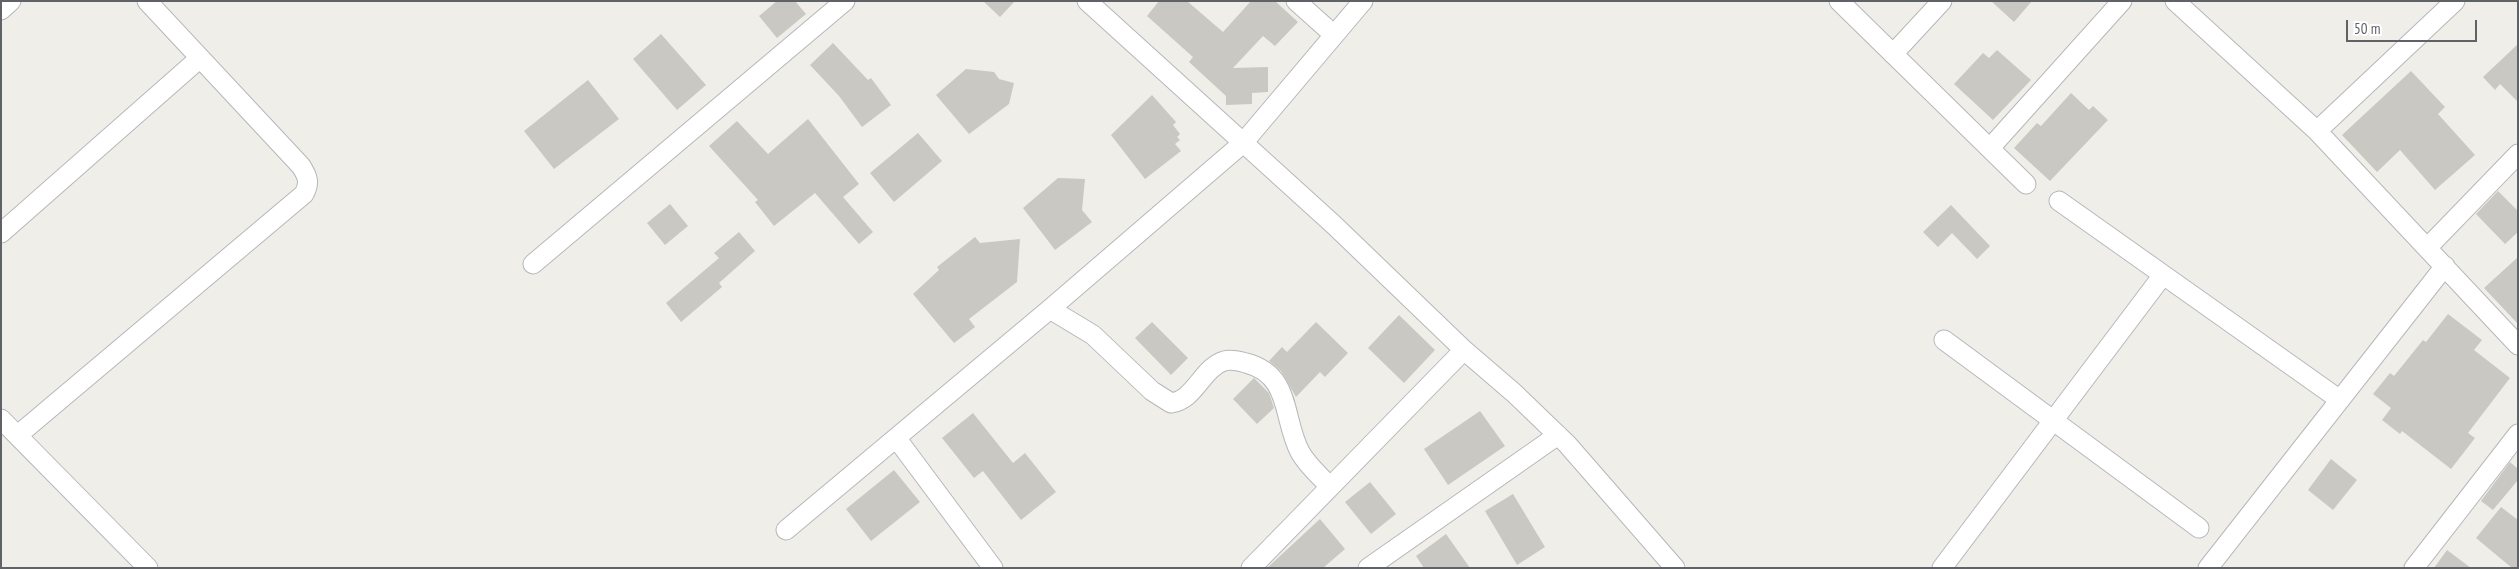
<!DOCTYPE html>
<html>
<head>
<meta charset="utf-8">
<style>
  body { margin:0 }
  #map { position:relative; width:2519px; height:569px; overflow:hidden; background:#f0eee8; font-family:"PT Sans Narrow",sans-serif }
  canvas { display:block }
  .frame { position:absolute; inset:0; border:2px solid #5f6267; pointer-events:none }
  .scale { position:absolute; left:2346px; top:20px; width:131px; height:22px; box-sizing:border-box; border:2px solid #5f6267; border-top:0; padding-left:6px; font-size:15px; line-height:18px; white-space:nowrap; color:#5f6267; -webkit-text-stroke:4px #fff; paint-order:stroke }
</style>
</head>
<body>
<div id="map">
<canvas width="2519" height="569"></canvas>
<div class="frame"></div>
<div class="scale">50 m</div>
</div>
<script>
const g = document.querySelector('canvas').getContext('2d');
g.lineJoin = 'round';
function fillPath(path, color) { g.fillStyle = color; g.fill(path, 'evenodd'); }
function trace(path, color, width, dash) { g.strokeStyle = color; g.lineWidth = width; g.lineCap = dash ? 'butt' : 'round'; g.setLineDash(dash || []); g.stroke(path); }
const building = new Path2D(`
  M777,1H795L806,14L777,38L759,16Z
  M983,1H1015L1000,17Z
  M1159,1H1187L1223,32L1251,1H1275L1298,22L1275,46L1263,36L1233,68L1268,67V92L1252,93V104L1226,105V96L1189,62L1193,57L1147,16Z
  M1991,1H2032L2014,22Z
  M661,34L706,85L677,110L633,59Z
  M833,43L868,80L871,78L891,105L862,127L839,96L810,65Z
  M2518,44V102L2500,84L2495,90L2483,77Z
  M1997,50L2031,80L1993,120L1954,84L1983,53L1989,58Z
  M966,69L994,72L999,79L1014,83L1009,104L969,134L936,95Z
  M2411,71L2445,107L2438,114L2475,155L2435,190L2400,150L2377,172L2342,135Z
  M588,80L619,119L554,169L524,131Z
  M2071,93L2089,110L2093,106L2108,120L2050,181L2014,148L2037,123L2041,126Z
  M1152,95L1176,122L1173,125L1180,134L1177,137L1180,140L1175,144L1181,151L1145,179L1111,135Z
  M808,119L859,184L843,197L873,232L859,244L815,193L774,226L755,202L758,200L709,146L737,121L768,154Z
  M918,133L942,161L894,202L870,173Z
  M1058,178L1085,179L1082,210L1092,222L1055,250L1023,208Z
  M2498,191L2518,211V232L2505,244L2476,214Z
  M670,204L688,226L665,245L647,223Z
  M1951,205L1990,246L1977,259L1952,233L1938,247L1923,232Z
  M739,232L755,251L719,283L722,287L681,322L666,303L719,258L714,253Z
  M975,237L980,243L1020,239L1017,282L969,319L975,327L954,343L913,294L939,270L937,267Z
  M2518,257V324L2484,288Z
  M2448,314L2482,340L2474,350L2510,378L2468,433L2475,438L2451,469L2402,431L2400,434L2382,420L2391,408L2373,394L2390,373L2394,376L2423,340L2426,342Z
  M1399,315L1435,350L1404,383L1368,348Z
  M1152,322L1188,358L1171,375L1135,338Z
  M1316,322L1348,353L1325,377L1320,372L1296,397L1281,371L1269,361L1282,347L1287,352Z
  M1254,378L1269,393L1274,408L1257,424L1233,399Z
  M1480,411L1505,446L1448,485L1424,449Z
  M973,413L1013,463L1025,453L1056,492L1021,520L983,471L974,478L942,438Z
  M2331,459L2357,480L2333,510L2308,490Z
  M2510,462L2518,469V480L2493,510L2481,501Z
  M894,470L920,502L871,541L846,509Z
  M1370,482L1396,514L1371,534L1345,502Z
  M1513,494L1545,547L1517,565L1485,511Z
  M2501,507L2518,520V568H2512L2476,538Z
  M1320,519L1345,549L1323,568H1267Z
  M1446,534L1470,568H1424L1416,556Z
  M2447,550L2471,568H2434Z`);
const minor = new Path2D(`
  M1087,1L1334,225L1464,350L1514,393L1567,444L1675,568
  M1296,1L1334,35
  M1839,1L2026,184
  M2175,1L2317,131L2518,345
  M1,10L11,1
  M1893,54L1942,1
  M2317,131L2455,1
  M1990,148L2122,1
  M2059,201L2340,400
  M1,233L200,58
  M2428,247L2518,154
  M533,264L845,1
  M1050,309L1093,335L1152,391L1171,403C1195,400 1202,368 1224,361C1231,359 1239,361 1246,363C1292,375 1282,418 1300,452C1307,465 1320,476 1330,487
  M1944,340L2199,528
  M1,419L148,568
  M18,435L304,194C310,183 308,177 301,166L147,1
  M897,439L993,568
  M786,530L1050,309L1243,143L1363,1
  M1251,568L1464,350
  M1368,568L1558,435
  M1942,568L2163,275
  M2208,568L2445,266
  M2414,568L2518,434`);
fillPath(building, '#c9c8c3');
trace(minor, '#b5b7bb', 21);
trace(minor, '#fff', 19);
</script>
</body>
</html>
